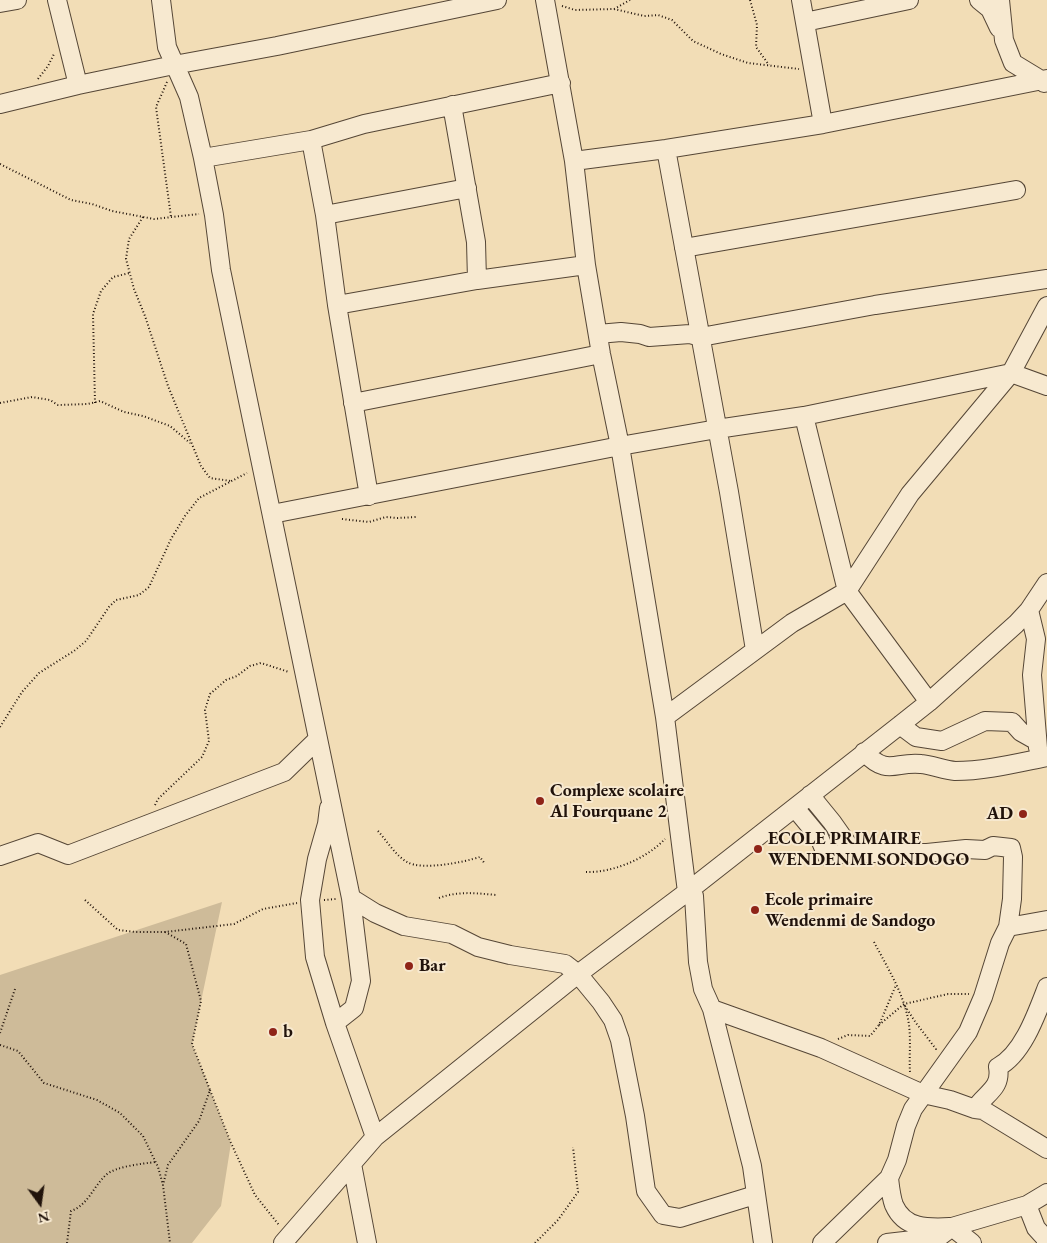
<!DOCTYPE html>
<html>
<head>
<meta charset="utf-8">
<style>
  body { margin:0 }
  #map { position:relative; width:1047px; height:1243px; overflow:hidden; background:#f2ddb6; font-family:"EB Garamond",serif }
  canvas { display:block }
  .north { position:absolute; left:15px; top:1178px; width:50px; height:50px; -webkit-text-stroke:4px #f7e9d0; paint-order:stroke; rotate:166deg; font-size:14px; font-weight:700; line-height:20px; text-align:center; color:#21130b }
  .north::after { content:''; display:block; margin:auto; width:18px; height:22px; background:#21130b; clip-path:polygon(50% 0,100% 100%,50% 72%,0 100%) }
</style>
</head>
<body>
<div id="map">
<canvas width="1047" height="1243"></canvas>
<div class="north">N</div>
</div>
<script>
const g = document.querySelector('canvas').getContext('2d');
g.lineJoin = 'round';
function fillPath(path, color) { g.fillStyle = color; g.fill(path, 'evenodd'); }
function trace(path, color, width, dash) { g.strokeStyle = color; g.lineWidth = width; g.lineCap = dash ? 'butt' : 'round'; g.setLineDash(dash || []); g.stroke(path); }
function label(font, color, halo, rows, align = 'center') {
  g.font = font + ' "EB Garamond",serif'; g.lineWidth = 4; g.setLineDash([]); g.textBaseline = 'middle'; g.strokeStyle = halo; g.fillStyle = color; for (const [text, x, y, turn = 0] of rows) {
    g.save(); g.translate(x, y); g.rotate((+turn || 0) * Math.PI / 180); g.textAlign = isNaN(turn) ? turn : align; if (halo) g.strokeText(text, 0, 0); g.fillText(text, 0, 0); g.restore();
  }
}
const green = new Path2D(`
  M222,902L192,1044L231,1143L221,1206L192,1243H0V975Z`);
const path = new Path2D(`
  M750,0L757,25L756,47L769,65
  M562,6L575,10L614,9L644,16L658,15L672,20L693,41L721,54L748,63L799,69
  M614,9L630,0
  M38,79L48,66L54,54
  M167,82L156,107L171,217
  M0,164L71,200L92,204L112,211L154,219L199,214
  M143,217L129,239L126,259L134,289L145,316L168,386L201,466L210,478L231,481
  M0,403L32,397L50,400L58,405L88,404L100,401L124,412L143,416L170,426L190,443
  M95,403L93,314L101,291L113,277L130,273
  M342,519L369,522L386,517L398,518L416,517
  M0,727L22,692L39,673L74,651L86,641L109,607L116,600L139,595L149,587L171,539L185,516L199,498L247,473
  M155,805L158,799L202,757L209,741L205,710L210,694L226,680L237,676L250,666L261,663L289,672
  M378,831C387,841 395,855 407,862C422,871 464,862 480,857L485,864
  M586,872C612,873 646,859 665,839
  M439,898C458,891 475,893 496,895
  M85,900L118,930L136,932H165L234,924L263,909L297,903
  M324,900L336,899
  M165,932L186,944L201,1001L192,1044L210,1090L199,1121L168,1165L163,1185L170,1243
  M874,942C888,969 905,995 909,1025C911,1041 909,1057 910,1072
  M905,1006L916,1023L936,1049L938,1048
  M879,1025L904,1004L948,994H969
  M0,1033L15,989
  M838,1039L848,1035L870,1036L879,1025L896,985
  M0,1045L18,1051L44,1083L97,1100L120,1113L143,1136L158,1167L163,1185
  M210,1090L231,1143L255,1195L279,1225
  M67,1243L71,1211C88,1205 93,1187 106,1175C116,1166 142,1164 155,1162
  M535,1243L558,1220L578,1192L573,1147`);
const minor = new Path2D(`
  M57,0L78,85
  M161,0L167,47L189,97L203,158L214,215L221,270L351,898L361,981L354,1008L335,1023
  M545,0L574,161L586,265L601,354L620,446L665,717L687,892L694,896L698,962L703,989L712,1009L752,1166L763,1243
  M801,0L823,124
  M979,0L990,9L999,28
  M1000,0L1004,40L1013,63L1041,80L1044,83
  M0,3L17,0
  M805,22L909,0
  M0,104L78,85L174,65L277,46L497,0
  M452,105L476,242L477,280
  M311,140L325,215L337,305L369,496
  M666,149L729,492L755,650
  M203,158L311,140L364,124L561,83
  M574,161L666,149L823,124L1047,79
  M325,215L467,188
  M684,248L1016,190
  M337,305L477,280L586,265
  M598,334L621,332L640,334L649,337L690,334L701,337L875,305L1047,279
  M353,403L601,354
  M804,416L847,591L910,494L1011,373L1047,306
  M272,514L620,446L717,429L804,416L1011,373L1047,386
  M1029,610L1036,639L1032,675L1038,748
  M665,717L792,623L847,591L929,702
  M900,725L916,737L942,741L985,721L1012,722L1021,732L1037,741
  M864,752C888,777 895,761 921,764C932,765 944,770 955,771C985,771 1017,763 1047,757
  M810,795L832,822L851,849L856,852L866,853H927L966,849L985,850L993,846L1011,848L1013,857L1012,899L1008,927L1000,943L983,997L968,1032L913,1109L906,1126L897,1160L889,1178L822,1243
  M329,808L327,824L317,859L310,900L315,957L335,1023L375,1137
  M795,808L819,837L827,856L856,852
  M0,856L38,843L68,855L284,772L318,739
  M351,898L375,913L404,926L452,934L478,947L510,955L565,964L578,974L601,1002L613,1020L620,1040L635,1116L646,1191L663,1215L680,1218L755,1195
  M1008,927L1047,920
  M712,1009L821,1048L923,1094L950,1100L975,1109L983,1110L1047,1149
  M975,1109C985,1093 1002,1089 998,1067C1023,1054 1037,1013 1047,987
  M352,1164L367,1243
  M889,1178C890,1187 891,1197 894,1205C905,1230 929,1228 952,1227L972,1243
  M1027,1205L1036,1228L1046,1239V1243
  M283,1243L375,1137L578,974L687,892L900,725L929,702L1016,624L1029,610L1047,583
  M887,1243L939,1237L952,1227L1027,1205L1047,1193`);
const markers = [
  [540,801,5,"#8f2418"],
  [1023,814,5,"#8f2418"],
  [758,849,5,"#8f2418"],
  [755,910,5,"#8f2418"],
  [409,966,5,"#8f2418"],
  [273,1032,5,"#8f2418"]
];
const poiNames = [
  ["Complexe scolaire",550,791],
  ["Al Fourquane 2",550,812],
  ["AD",1013,814,"right"],
  ["ECOLE PRIMAIRE",768,839],
  ["WENDENMI SONDOGO",768,860],
  ["Ecole primaire",765,900],
  ["Wendenmi de Sandogo",765,921],
  ["Bar",419,966],
  ["b",283,1032]
];
fillPath(green, '#cebb99');
trace(minor, '#554636', 20);
trace(path, '#21130b', 2, [1, 2.5]);
trace(minor, '#f7e9d0', 18);
for (const [x, y, r, color] of markers) { const dot = new Path2D(); dot.arc(x, y, r, 0, 2 * Math.PI); g.fillStyle = color; g.fill(dot); trace(dot, '#f7e9d0', 2); }
label('bold 18px', '#21130b', '#f7e9d0', poiNames, 'left');
</script>
</body>
</html>
